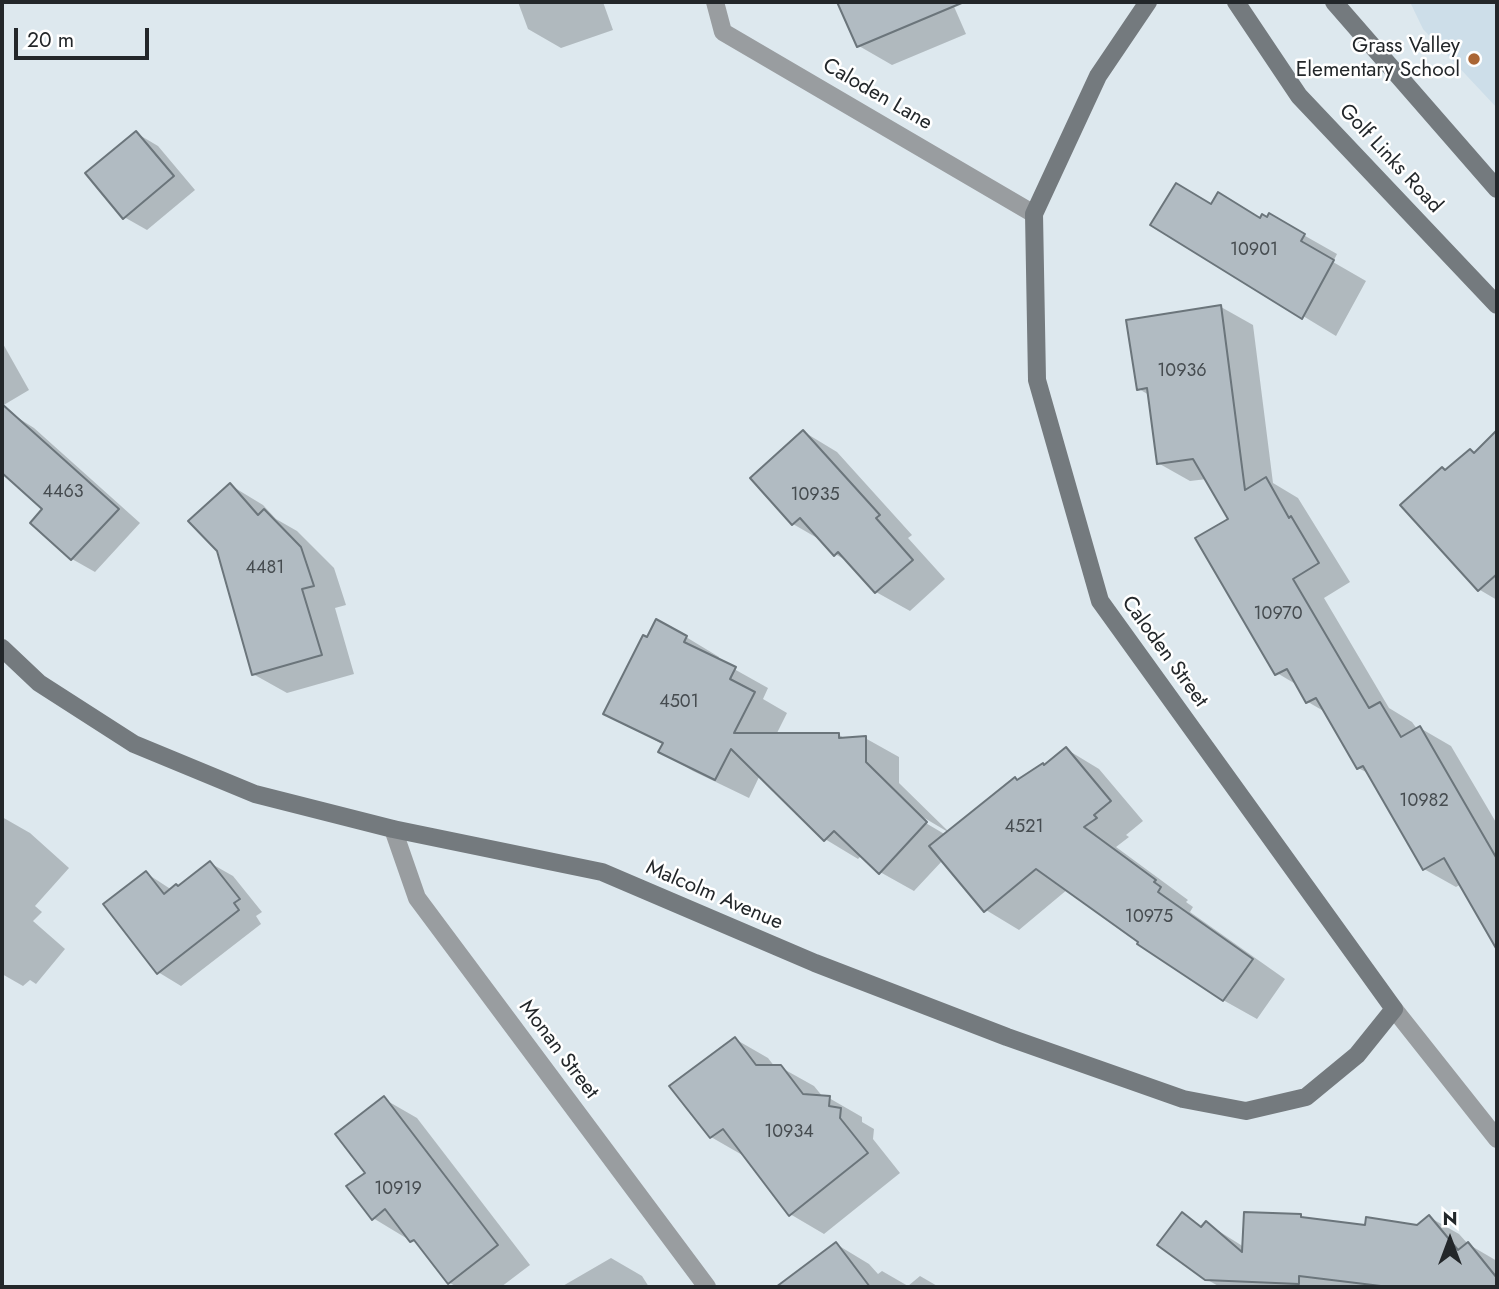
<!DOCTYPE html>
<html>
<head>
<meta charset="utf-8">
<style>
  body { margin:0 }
  #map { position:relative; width:1499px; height:1289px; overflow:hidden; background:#dde8ee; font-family:Jost,sans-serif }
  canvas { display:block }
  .frame { position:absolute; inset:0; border:4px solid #23272a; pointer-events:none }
  .north { position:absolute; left:1415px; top:1205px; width:70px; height:70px; -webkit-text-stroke:5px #fff; paint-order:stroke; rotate:0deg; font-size:19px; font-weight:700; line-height:28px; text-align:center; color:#23272a }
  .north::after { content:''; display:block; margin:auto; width:24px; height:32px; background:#23272a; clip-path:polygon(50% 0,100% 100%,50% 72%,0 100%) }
  .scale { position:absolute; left:14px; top:28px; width:135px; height:32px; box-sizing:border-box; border:4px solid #23272a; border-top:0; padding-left:9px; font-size:21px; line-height:24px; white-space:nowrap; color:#23272a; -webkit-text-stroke:5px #fff; paint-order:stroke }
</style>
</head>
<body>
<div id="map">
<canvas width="1499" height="1289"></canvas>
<div class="frame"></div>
<div class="north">N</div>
<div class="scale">20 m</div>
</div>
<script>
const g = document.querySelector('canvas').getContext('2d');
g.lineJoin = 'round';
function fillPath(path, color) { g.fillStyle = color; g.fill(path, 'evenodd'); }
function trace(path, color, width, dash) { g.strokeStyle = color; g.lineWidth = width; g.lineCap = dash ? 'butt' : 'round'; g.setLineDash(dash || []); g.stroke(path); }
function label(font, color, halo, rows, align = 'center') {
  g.font = font + ' Jost,sans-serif'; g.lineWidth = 5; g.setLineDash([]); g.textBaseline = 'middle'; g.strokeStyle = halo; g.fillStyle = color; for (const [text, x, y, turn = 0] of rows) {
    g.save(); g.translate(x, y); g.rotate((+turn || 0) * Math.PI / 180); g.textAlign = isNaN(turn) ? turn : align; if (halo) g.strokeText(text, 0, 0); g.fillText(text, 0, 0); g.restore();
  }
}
const built = new Path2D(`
  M1410,2H1497V108L1423,29Z`);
const shadow = new Path2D(`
  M518,2H603L613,30L561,48L528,29Z
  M839,2H952L966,34L892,65L859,46Z
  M136,133L158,146L195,190L147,230L124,217Z
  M1212,206L1261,219H1268L1270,216L1337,254L1333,262L1366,281L1336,336L1153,225Z
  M1221,307L1253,325L1273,483L1298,498L1350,582L1324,598L1389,708L1412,722L1417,729L1420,728L1451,746L1497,824V938L1461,884L1456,887L1424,869L1370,774L1358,768L1327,713L1308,702L1299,686L1277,673L1231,519L1207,479L1190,481L1158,463L1149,395L1139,389Z
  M2,342L29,390L2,406Z
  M12,414L34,428L140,523L95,572L72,559L44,509L14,472L2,461V426Z
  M804,432L837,452L912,535L908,538L945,579L910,611L876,592L851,563L835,554L824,542L793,524Z
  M1482,447L1497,456V600L1480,590L1446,471Z
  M230,485L263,505L276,519L297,531L334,568L346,605L335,608L354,674L287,693L253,674Z
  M686,637L719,657L718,660L768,688L763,699L787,713L776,735H839L846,739L865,738L899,757V783L949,832L1018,781L1045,767L1066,749L1099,769L1143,821L1126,835L1129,837L1116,847L1188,900L1186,902L1193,907L1190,912L1285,979L1257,1019L1223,1000L1068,889L1019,930L986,910L943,860L914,891L880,872L862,855L858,859L825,839L760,775L749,798L693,771L660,752L664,745L605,713ZM921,816L948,832L946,835L919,819Z
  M2,817L30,833L69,868L35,906L42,912L33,921L65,949L36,984L30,980L23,986L2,974Z
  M210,863L233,876L262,912L256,916L261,924L181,986L158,972L146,873L172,890L179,888Z
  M735,1039L768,1058L775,1067H780L814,1086L823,1097L829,1098L862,1117V1122L874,1129L873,1139L900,1173L824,1234L790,1214L744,1156L711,1137Z
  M384,1099L417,1118L530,1265L501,1287H457L450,1283L421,1246L408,1236L406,1238L373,1218L367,1173Z
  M1183,1215L1203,1227L1206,1223L1244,1247L1301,1216L1309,1220L1367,1227H1417L1429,1217L1459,1234L1468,1244L1497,1261V1287H1220L1206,1279Z
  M836,1244L869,1264L878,1274L882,1271L908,1286L920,1276L939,1287H808L798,1273Z
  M611,1258L642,1276L649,1287H561Z`);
const building = new Path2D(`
  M837,2H964L857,47Z
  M136,131L174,176L123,219L85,173Z
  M1176,183L1211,204L1218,192L1260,218L1262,214L1267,217L1269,213L1305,234L1301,241L1334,260L1302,319L1150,225Z
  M1221,305L1245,490L1266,477L1289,518L1291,516L1319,563L1293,579L1369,708L1380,702L1401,737L1420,726L1497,859V950L1444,858L1423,870L1363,766L1357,769L1316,698L1306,703L1287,669L1275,675L1195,538L1228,519L1193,459L1157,464L1147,388L1137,390L1126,320Z
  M2,404L119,509L71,560L30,523L42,509L2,473Z
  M803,430L880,515L876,518L913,560L875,593L838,552L834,556L800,518L792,525L750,478Z
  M1497,430V574L1478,591L1400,505L1442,467L1445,470L1470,449L1474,453Z
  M230,483L258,515L264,509L301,547L314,586L302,589L322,655L252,675L217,551L188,521Z
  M656,619L687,636L684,642L736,667L730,679L755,692L734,733H839V738L866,736V762L927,822L879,874L834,831L824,841L731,749L715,780L658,752L663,743L603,714L643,635L647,637Z
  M1066,747L1111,801L1094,815L1097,818L1084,827L1156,880L1154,882L1161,887L1158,892L1253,959L1223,1001L1137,944L1138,942L1036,869L984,912L929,846L1015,777L1017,780L1043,763L1044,765Z
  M210,861L240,899L234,903L239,910L157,974L103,904L146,871L164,894L176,884L178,886Z
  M735,1037L756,1065H781L803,1094L830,1096L829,1106L841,1108L840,1118L868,1153L789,1216L723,1129L710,1138L669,1086Z
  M384,1096L498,1245L448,1284L414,1240L410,1242L385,1209L372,1220L346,1186L365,1173L335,1134Z
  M1182,1212L1201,1227L1206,1221L1242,1252L1244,1212L1301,1214V1217L1365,1225L1366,1217L1417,1225L1429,1215L1458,1250L1468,1242L1497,1278V1287H1389L1299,1276V1284L1205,1280L1157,1245Z
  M836,1242L870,1287H776Z`);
const street = new Path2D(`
  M715,2L723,32L1034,214
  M393,829L417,898L707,1287
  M1394,1009L1497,1139`);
const secondary = new Path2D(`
  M1236,2L1299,96L1497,305
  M1334,2L1497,189
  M2,648L39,683L134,744L255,794L393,829L602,872L815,963L1007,1037L1183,1099L1246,1111L1306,1097L1357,1055L1394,1009L1100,601L1037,380L1034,214L1098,76L1148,2`);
const markers = [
  [1474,59,7,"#aa6635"]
];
const numberNames = [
  ["10901",1254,251],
  ["10936",1182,372],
  ["4463",63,493],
  ["10935",815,496],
  ["4481",265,569],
  ["10970",1278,615],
  ["4501",679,703],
  ["10982",1424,802],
  ["4521",1024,828],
  ["10975",1149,918],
  ["10934",789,1133],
  ["10919",398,1190]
];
const poiNames = [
  ["Grass Valley",1460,47],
  ["Elementary School",1460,71]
];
const streetNames = [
  ["Caloden Lane",877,95,30],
  ["Golf Links Road",1390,159,47],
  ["Caloden Street",1164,652,54],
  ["Malcolm Avenue",714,896,23],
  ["Monan Street",558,1050,53]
];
fillPath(built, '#cddee9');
fillPath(shadow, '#0003');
fillPath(building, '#b1bbc2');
trace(building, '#6b757b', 2);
trace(street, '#999da0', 18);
trace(secondary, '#747a7e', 18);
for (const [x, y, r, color] of markers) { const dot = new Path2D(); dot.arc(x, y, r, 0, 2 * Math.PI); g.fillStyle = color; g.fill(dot); trace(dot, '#fff', 2.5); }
label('18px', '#464c50', null, numberNames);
label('21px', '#23272a', '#fff', poiNames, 'right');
label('21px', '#23272a', '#fff', streetNames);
</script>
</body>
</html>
